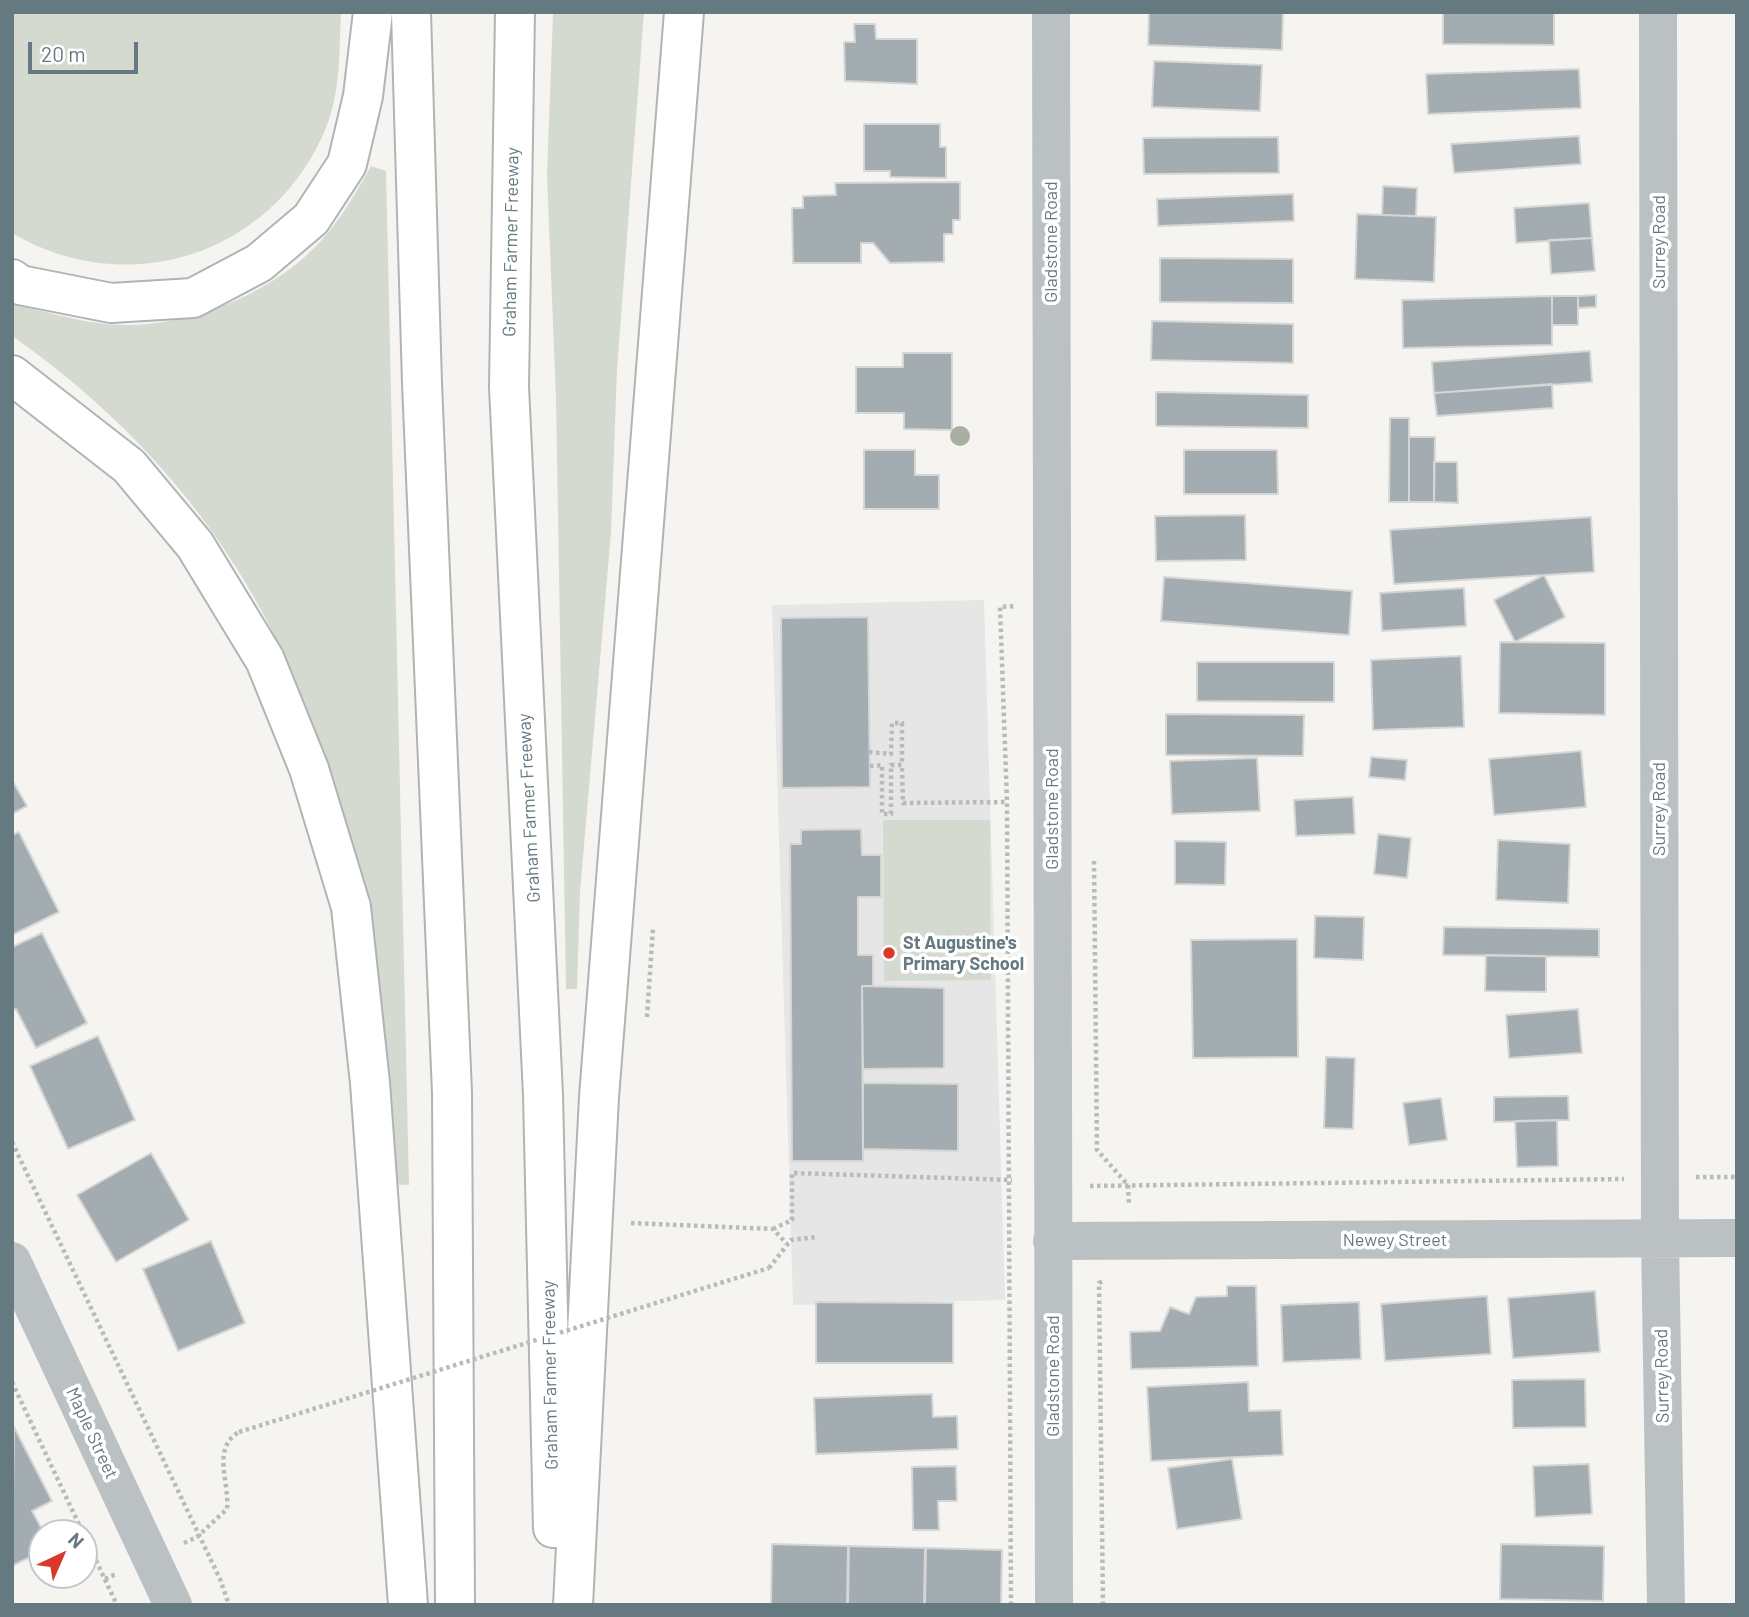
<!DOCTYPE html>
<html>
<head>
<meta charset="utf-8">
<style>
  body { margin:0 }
  #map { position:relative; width:1749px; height:1617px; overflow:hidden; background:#f5f4f1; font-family:Barlow,sans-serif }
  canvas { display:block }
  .frame { position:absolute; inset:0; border:14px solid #657981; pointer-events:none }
  .north { position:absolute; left:28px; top:1519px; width:70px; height:70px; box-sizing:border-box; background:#fff; border:2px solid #c1c9cd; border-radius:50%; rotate:44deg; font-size:19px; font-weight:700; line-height:28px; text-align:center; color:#657981 }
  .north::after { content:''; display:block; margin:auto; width:24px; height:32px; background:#db382c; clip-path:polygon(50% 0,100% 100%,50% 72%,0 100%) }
  .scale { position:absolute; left:28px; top:42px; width:110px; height:32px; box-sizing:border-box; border:4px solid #657981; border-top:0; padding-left:9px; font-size:21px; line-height:24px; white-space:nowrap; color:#657981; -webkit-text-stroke:5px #fff; paint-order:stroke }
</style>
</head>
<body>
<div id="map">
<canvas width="1749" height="1617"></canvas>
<div class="frame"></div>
<div class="north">N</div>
<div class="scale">20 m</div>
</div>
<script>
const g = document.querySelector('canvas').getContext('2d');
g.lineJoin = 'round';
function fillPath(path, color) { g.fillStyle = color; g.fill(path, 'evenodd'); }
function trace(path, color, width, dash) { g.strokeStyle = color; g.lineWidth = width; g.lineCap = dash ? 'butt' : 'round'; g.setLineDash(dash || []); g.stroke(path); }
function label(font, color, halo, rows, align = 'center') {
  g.font = font + ' Barlow,sans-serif'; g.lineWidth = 7; g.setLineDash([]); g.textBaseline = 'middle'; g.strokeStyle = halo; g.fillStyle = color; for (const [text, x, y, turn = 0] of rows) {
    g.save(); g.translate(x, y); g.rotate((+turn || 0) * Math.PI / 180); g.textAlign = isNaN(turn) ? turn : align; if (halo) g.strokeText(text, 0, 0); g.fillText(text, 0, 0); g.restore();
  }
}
const built = new Path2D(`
  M984,600L1005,1300L793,1305L772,605Z`);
const green = new Path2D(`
  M12,12H341C339,51 341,91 326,128C274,254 129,302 12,233Z
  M553,12H644L617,370L611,533L580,892L577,989H566L556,398L547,175Z
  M371,166L386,171L409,1185L386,1184L334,795C284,603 175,450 12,336V301C25,308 39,310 53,314C79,320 105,326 133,325C199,323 275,291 320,242C341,219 356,193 371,166Z
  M883,820H990L991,980L884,981Z`);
const building = new Path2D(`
  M1149,12H1283L1282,50L1148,45Z
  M1443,12H1554V45L1443,44Z
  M854,24H875L876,39H917V84L845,81L844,42H855Z
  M1154,61L1262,65L1260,111L1152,107Z
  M1579,69L1581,108L1428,114L1426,74Z
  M864,124H940V147H946V178L890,177V171H864Z
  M1579,136L1581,164L1454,173L1451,144Z
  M1278,137L1279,173L1144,174L1143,138Z
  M960,182V220H953V234H944V262L890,263L873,243H861V263H793L792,208H803V196L836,195L835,183Z
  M1383,186L1417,188L1416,216L1382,215Z
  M1293,194L1294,221L1158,226L1157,199Z
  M1589,203L1592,238L1516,243L1514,208Z
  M1357,214L1436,217L1434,282L1355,279Z
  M1592,238L1595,271L1551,274L1549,240Z
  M1160,258L1293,259V303L1160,302Z
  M1596,295V307L1578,308V296Z
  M1552,296H1578V325H1552Z
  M1552,296V345L1403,348L1402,300Z
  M1152,321L1293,324V363L1151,360Z
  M1590,351L1592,382L1434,393L1432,362Z
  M903,353H952V430L904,429V413H856V367H903Z
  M1552,384L1553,408L1437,416L1434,393Z
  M1156,392L1308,395V428L1156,426Z
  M1390,418H1409V502H1389Z
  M1409,437H1435L1434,502H1409Z
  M864,450H915V475H939V509H864Z
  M1184,450H1277L1278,494H1184Z
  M1434,462H1457L1458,503L1434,502Z
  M1245,515L1246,560L1156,561L1155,516Z
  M1591,517L1594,572L1394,584L1390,530Z
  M1544,575L1565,617L1515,642L1494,600Z
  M1164,577L1352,591L1349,635L1161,621Z
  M1464,588L1466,626L1382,631L1380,593Z
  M868,617L870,787L782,788L781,618Z
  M1500,642L1605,643V715L1499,713Z
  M1461,656L1464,727L1373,730L1371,660Z
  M1197,662H1334V702L1197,701Z
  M1166,714L1304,715L1303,756L1166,755Z
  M1581,751L1586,807L1494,815L1489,759Z
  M1371,757L1407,760L1405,780L1369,777Z
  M1257,758L1260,811L1172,814L1170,761Z
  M12,780L27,806L12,814Z
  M1353,797L1355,834L1296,836L1294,800Z
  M861,829L862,855H881V897H858V955H873V986H862L863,1161H792L790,844H801V830Z
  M19,832L59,912L12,935V835Z
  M1378,834L1411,838L1407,878L1374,874Z
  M1498,840L1570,844L1568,903L1496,900Z
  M1175,841L1226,842L1225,885L1175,884Z
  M1315,916L1364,917L1363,960L1314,958Z
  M1444,927L1599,929V957L1443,955Z
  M42,933L87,1023L36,1048L16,1009L12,1010V947Z
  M1297,939L1298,1057L1193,1058L1191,940Z
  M1486,955L1546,956V992L1485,991Z
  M862,986L944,988V1068L863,1069Z
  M1578,1009L1582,1053L1509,1058L1506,1015Z
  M98,1036L135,1120L68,1149L30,1066Z
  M1326,1057L1355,1058L1353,1129L1324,1128Z
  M863,1083L958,1084V1151L863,1149Z
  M1568,1096L1569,1120L1494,1122V1097Z
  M1441,1098L1447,1140L1409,1145L1403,1103Z
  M1557,1120L1558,1166L1517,1167L1515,1121Z
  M151,1153L189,1220L116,1262L77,1195Z
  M211,1241L245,1323L178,1351L143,1269Z
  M1227,1286H1256L1258,1366L1131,1369L1130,1332L1160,1331L1170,1307L1189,1314L1196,1297L1227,1296Z
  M1595,1291L1600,1352L1513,1358L1508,1298Z
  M1487,1296L1491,1354L1385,1361L1381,1304Z
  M816,1302L953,1303V1363H816Z
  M1359,1302L1361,1359L1283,1362L1281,1305Z
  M1585,1379L1586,1427L1513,1428L1512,1380Z
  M1248,1382L1249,1411L1281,1410L1283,1455L1151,1461L1147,1387Z
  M932,1394L933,1417L957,1416L958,1449L816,1454L814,1398Z
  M14,1427L52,1501L32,1511L44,1533L42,1551L12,1566Z
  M1232,1459L1242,1519L1177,1529L1168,1468Z
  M1589,1464L1592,1514L1535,1517L1533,1466Z
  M956,1466L957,1501H938L939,1530H913L912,1467Z
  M772,1544L848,1546L847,1605H771Z
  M1501,1544L1604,1546L1603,1601L1500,1599Z
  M849,1546L925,1548L924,1605H848Z
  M926,1548L1002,1550L1001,1605H925Z`);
const path = new Path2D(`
  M869,752L891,754L892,723H902V765
  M870,766L882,765V814H891V765H902L903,803L1007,802
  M1094,861L1097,1150L1128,1185L1129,1204
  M647,1017L653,928
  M12,1142L220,1579L229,1605
  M1696,1177H1737
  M1090,1186L1624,1179
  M631,1223L773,1229L787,1244
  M773,1229L792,1220V1173L1012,1180
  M769,1268L791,1240L816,1237
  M12,1382L83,1533
  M84,1535L117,1605
  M184,1543L197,1537L227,1509C230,1483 211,1448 239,1432
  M105,1579L116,1574
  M1011,1605L1007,802L1000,607L1016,606
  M1103,1605L1099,1283L1105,1280`);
const street = new Path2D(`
  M1051,12L1054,1605
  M1658,12L1660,1240L1666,1605
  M1052,1241L1737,1238
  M12,1261L173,1605`);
const highway = new Path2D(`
  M411,12L422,383L452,1093L455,1605
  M515,12L509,387L543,1095L553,1528
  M12,279L20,285L111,303L193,298L259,263L311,219L347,164L363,96L373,12
  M12,375L129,466L195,545L265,660L309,769L351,907L370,1083L408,1605
  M573,1605L599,1097L684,12`);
const pathBridge = new Path2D(`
  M239,1432L769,1268`);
const trees = [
  [960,436]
];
const markers = [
  [889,953,7,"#db382c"]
];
const streetNames = [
  ["Graham Farmer Freeway",511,242,-89],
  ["Gladstone Road",1051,242,-90],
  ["Surrey Road",1659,242,-90],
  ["Graham Farmer Freeway",529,808,-93],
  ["Gladstone Road",1052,809,-90],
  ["Surrey Road",1659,809,-90],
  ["Newey Street",1395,1240],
  ["Graham Farmer Freeway",550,1375,-91],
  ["Gladstone Road",1053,1376,-90],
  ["Surrey Road",1662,1376,-91],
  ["Maple Street",92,1433,65]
];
const poiNames = [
  ["St Augustine's",903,943],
  ["Primary School",903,964]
];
fillPath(built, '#e5e6e5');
fillPath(green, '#d5dad1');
fillPath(building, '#a3adb1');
trace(building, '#d6d6d4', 2);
trace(highway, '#afb4b6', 42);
trace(path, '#b8bbbd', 4.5, [3.5, 3.5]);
trace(street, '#bbc1c3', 38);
trace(highway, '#fff', 38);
trace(pathBridge, '#b8bbbd', 4.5, [3.5, 3.5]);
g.fillStyle = '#a9b0a3';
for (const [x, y] of trees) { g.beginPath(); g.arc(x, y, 10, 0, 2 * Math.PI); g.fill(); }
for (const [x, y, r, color] of markers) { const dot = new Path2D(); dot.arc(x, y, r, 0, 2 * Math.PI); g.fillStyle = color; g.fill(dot); trace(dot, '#fff', 2.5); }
label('18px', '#657981', '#fff', streetNames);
label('bold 18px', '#657981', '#fff', poiNames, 'left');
</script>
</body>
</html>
